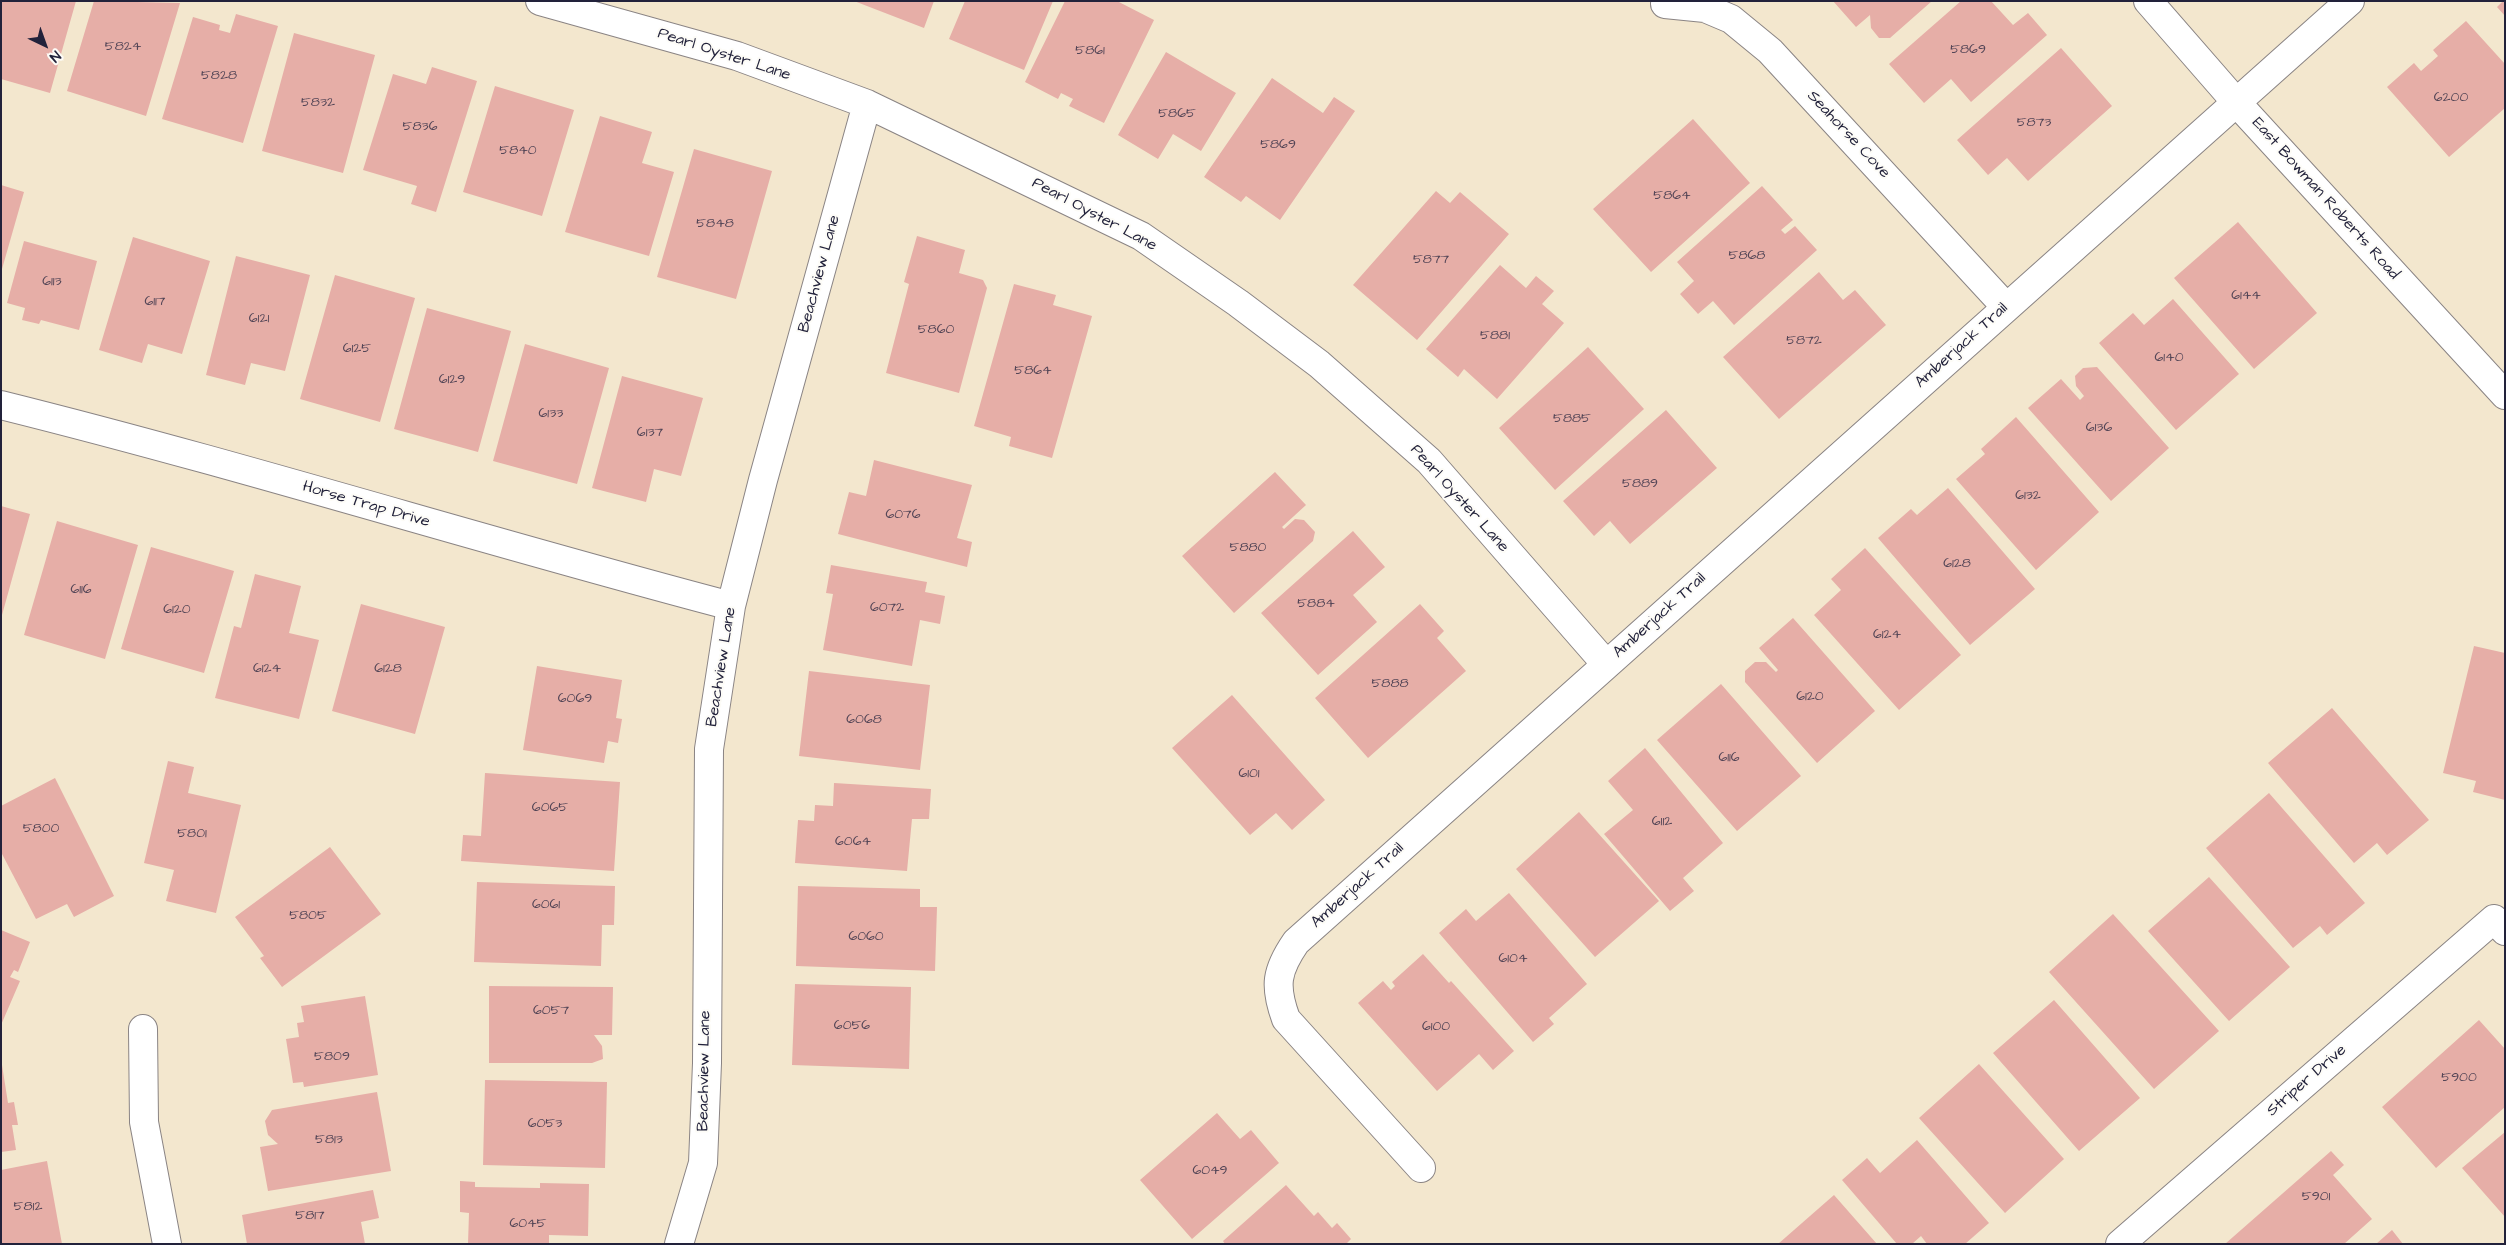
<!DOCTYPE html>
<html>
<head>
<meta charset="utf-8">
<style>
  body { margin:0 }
  #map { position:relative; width:2506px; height:1245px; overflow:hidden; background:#f3e7ce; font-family:"Architects Daughter",sans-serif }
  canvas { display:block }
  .frame { position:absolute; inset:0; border:2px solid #22223b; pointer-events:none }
  .north { position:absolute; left:20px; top:20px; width:50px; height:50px; -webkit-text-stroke:4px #fdfcf7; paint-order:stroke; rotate:138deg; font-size:14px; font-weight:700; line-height:20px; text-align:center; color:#22223b }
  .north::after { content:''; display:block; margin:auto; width:18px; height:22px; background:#22223b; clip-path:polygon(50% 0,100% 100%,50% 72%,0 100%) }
</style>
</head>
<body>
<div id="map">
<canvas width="2506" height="1245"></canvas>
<div class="frame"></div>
<div class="north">N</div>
</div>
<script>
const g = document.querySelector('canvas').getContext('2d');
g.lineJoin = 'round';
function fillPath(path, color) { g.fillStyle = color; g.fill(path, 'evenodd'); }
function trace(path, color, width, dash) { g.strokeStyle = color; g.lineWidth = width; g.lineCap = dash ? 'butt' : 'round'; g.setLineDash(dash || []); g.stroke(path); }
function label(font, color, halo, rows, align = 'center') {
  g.font = font + ' "Architects Daughter",sans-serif'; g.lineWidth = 4; g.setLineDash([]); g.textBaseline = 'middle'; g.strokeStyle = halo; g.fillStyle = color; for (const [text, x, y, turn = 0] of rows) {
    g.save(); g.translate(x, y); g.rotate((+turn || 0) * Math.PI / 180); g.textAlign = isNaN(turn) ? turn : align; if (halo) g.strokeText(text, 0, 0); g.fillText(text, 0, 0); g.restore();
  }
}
const building = new Path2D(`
  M1,1H76L50,93L1,79Z
  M94,1L180,3L146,116L67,91Z
  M854,1H934L924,28Z
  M965,1H1053L1024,70L949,39Z
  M1065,1H1117L1154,20L1104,123L1069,106L1073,99L1061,93L1058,99L1025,82Z
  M1833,1H1932L1890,38H1879L1871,28L1870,15L1856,27Z
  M1961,1H1991L2013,25L2028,13L2047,35L1971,102L1951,79L1924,103L1889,64Z
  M2503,1H2505V16L2497,7Z
  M236,14L278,26L243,143L162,119L193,17L220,25L219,30L230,33Z
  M2466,21L2505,64V108L2449,157L2387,87L2414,63L2421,71L2438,56L2433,50Z
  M294,33L375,55L343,173L262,151Z
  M2061,48L2112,106L2028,181L2007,158L1988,175L1957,140Z
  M1166,52L1236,93L1201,151L1173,134L1158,159L1118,135Z
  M432,67L477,81L436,212L411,204L417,186L363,170L393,74L426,84Z
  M1272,78L1323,113L1334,97L1355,111L1280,220L1246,196L1241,202L1204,177Z
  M495,86L574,110L542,216L463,192Z
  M600,116L652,132L642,163L674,172L649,256L565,232Z
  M1693,119L1750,183L1651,272L1593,209Z
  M694,149L772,171L736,299L657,277Z
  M1,185L24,192L2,269L1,268Z
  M1762,186L1793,220L1781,230L1785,234L1795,226L1817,250L1734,325L1713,301L1698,314L1680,294L1694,281L1677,262Z
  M1436,191L1450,203L1460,192L1509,234L1417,340L1353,285Z
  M2238,222L2317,313L2254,369L2174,278Z
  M917,236L965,250L959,273L983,280L987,288L959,393L886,373L909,284L904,282Z
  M133,237L210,261L182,354L148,344L142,363L99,350Z
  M24,241L97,261L79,330L41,320L39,324L22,320L25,308L7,303Z
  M236,256L310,275L285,371L251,363L245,385L206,375Z
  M1500,265L1526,288L1536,276L1554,291L1542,304L1564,323L1497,399L1464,369L1458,377L1426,349Z
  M1819,272L1843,300L1855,290L1886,325L1779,419L1723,357Z
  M335,275L415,298L380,422L300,399Z
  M1014,284L1056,295L1053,305L1092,316L1052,458L1009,446L1011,437L974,426Z
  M2173,299L2239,374L2176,430L2099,343L2133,313L2144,325Z
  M427,308L511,331L478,452L394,429Z
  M525,344L609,368L577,484L493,461Z
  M1588,347L1644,409L1555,490L1499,428Z
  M2097,367L2169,448L2111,501L2028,408L2061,379L2080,400L2084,396L2076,386L2075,376L2083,368Z
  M622,376L703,398L681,476L654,469L646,502L592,488Z
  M1666,410L1717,468L1630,544L1610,521L1594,536L1563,501Z
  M2016,417L2099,512L2036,570L1956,479L1985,454L1981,449Z
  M874,460L972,485L957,538L972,542L967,567L838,534L849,492L866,496Z
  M1275,472L1306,505L1282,527L1284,529L1295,519L1304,520L1315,532L1313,541L1234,613L1182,556Z
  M1948,488L2035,589L1970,645L1878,538L1911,509L1917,515Z
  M1,506L30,514L2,615H1Z
  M57,521L138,545L105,659L24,635Z
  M1353,531L1385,567L1353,595L1377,622L1318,675L1261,613Z
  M151,547L234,571L204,673L121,649Z
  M1865,548L1961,655L1899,710L1814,615L1841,590L1831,579Z
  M831,565L927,582L925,592L945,596L940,624L920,620L912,666L823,650L833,594L826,593Z
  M255,574L301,586L289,633L319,640L299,719L215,698L234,626L241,628Z
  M361,604L445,627L415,734L332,711Z
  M1420,604L1444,631L1437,638L1466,671L1368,758L1315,698Z
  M1793,618L1875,711L1817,763L1745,682V671L1755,662H1766L1776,672L1778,670L1759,648Z
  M2474,646L2505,653V800L2473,792L2476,781L2443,773Z
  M537,666L622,680L616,718L622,719L618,743L608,741L604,763L523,750Z
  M809,671L930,685L920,770L799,756Z
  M1721,684L1801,776L1737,831L1657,740Z
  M1232,695L1325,800L1292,830L1276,813L1250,835L1172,748Z
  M2332,708L2429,820L2387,855L2377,843L2354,863L2268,763Z
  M1645,748L1723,843L1683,878L1694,891L1670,911L1604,834L1633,810L1608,781Z
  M168,761L194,767L188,793L241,805L216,913L166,901L174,870L144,863Z
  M485,773L620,782L614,871L461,861L463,835L481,836Z
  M55,778L114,896L74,917L67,904L36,919L1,852V806Z
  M834,783L931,789L929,819H912L907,871L795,863L798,820L814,821L815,805L833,806Z
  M2269,793L2365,903L2327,935L2320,926L2293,948L2206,848Z
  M1579,812L1659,901L1595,957L1516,869Z
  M330,847L381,914L282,987L260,958L264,956L235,917Z
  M2209,877L2290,967L2229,1021L2148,931Z
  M477,882L615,886L614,925H602L601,966L474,962Z
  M798,886L920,889V907H937L935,971L796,966Z
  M1509,893L1587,984L1549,1018L1554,1024L1533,1042L1439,933L1466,909L1476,921Z
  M2113,914L2219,1031L2154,1089L2049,972Z
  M1,930L30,942L18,972L14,970L10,977L20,981L1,1025Z
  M1423,954L1449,983L1451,981L1514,1051L1493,1070L1479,1054L1437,1091L1358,1003L1383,981L1391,990L1395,986L1392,982Z
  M795,984L911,987L909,1069L792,1065Z
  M489,986L613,987L612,1035H594L602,1046L603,1059L592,1063H489Z
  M365,996L378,1075L304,1087L303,1082L293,1083L286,1039L299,1037L297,1023L304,1022L301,1006Z
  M2054,1000L2140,1098L2079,1151L1993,1053Z
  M2479,1020L2505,1049V1107L2436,1168L2382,1107Z
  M1979,1064L2064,1159L2005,1213L1919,1118Z
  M2,1065L8,1103L14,1102L18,1125H12L16,1150L1,1152Z
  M485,1080L607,1082L605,1168L483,1165Z
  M377,1092L391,1171L268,1191L260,1147L278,1144L268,1135L265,1121L272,1110Z
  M1217,1113L1240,1139L1251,1130L1279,1163L1192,1239L1140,1180Z
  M2505,1132V1217L2462,1168Z
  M1917,1140L1989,1223L1965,1244H1927L1921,1236L1912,1244H1897L1842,1180L1867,1158L1880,1173Z
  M2331,1151L2344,1165L2333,1175L2372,1219L2344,1244H2225Z
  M47,1161L62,1244H1V1170Z
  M460,1181L475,1182V1187L540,1188V1183L589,1184L588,1236L549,1235V1244H468L469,1213L460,1212Z
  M1286,1185L1314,1216L1318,1212L1332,1228L1337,1223L1351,1239L1346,1244H1225L1223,1241Z
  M373,1190L379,1218L361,1222L365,1244H247L242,1215Z
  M1834,1195L1877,1244H1778Z
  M2392,1230L2403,1244H2376Z`);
const minor = new Path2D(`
  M540,1L737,56L867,104L1141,236L1238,303L1319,364L1429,461L1606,664
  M1665,4L1705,8L1731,19L1770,51L2006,307
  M1,405C246,466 487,542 731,606
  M143,1029L144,1122L167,1244
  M1421,1168L1286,1019C1274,986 1276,971 1296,942L2350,1
  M679,1244L703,1163L707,1063L709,749L731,606L763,480L867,104
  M2120,1244L2494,919L2505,931`);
const tertiary = new Path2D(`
  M2148,1L2236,102L2505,395`);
const numberNames = [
  ["5824",123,47],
  ["5869",1968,50],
  ["5861",1090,51],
  ["5828",219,76],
  ["6200",2451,98],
  ["5832",318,103],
  ["5865",1177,114],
  ["5873",2034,123],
  ["5836",420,127],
  ["5869",1278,145],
  ["5840",518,151],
  ["5864",1672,196],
  ["5848",715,224],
  ["5868",1747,256],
  ["5877",1431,260],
  ["6113",52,282],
  ["6144",2246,296],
  ["6117",155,302],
  ["6121",259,319],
  ["5860",936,330],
  ["5881",1495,336],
  ["5872",1804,341],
  ["6125",357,349],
  ["6140",2169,358],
  ["5864",1033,371],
  ["6129",452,380],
  ["6133",551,414],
  ["5885",1572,419],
  ["6136",2099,428],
  ["6137",650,433],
  ["5889",1640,484],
  ["6132",2028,496],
  ["6076",903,515],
  ["5880",1248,548],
  ["6128",1957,564],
  ["6116",81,590],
  ["5884",1316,604],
  ["6072",887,608],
  ["6120",177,610],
  ["6124",1887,635],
  ["6124",267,669],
  ["6128",388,669],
  ["5888",1390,684],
  ["6120",1810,697],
  ["6069",575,699],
  ["6068",864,720],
  ["6116",1729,758],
  ["6101",1249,774],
  ["6065",550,808],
  ["6112",1662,822],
  ["5800",41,829],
  ["5801",192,834],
  ["6064",853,842],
  ["6061",546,905],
  ["5805",308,916],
  ["6060",866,937],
  ["6104",1513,959],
  ["6057",551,1011],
  ["6056",852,1026],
  ["6100",1436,1027],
  ["5809",332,1057],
  ["5900",2459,1078],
  ["6053",545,1124],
  ["5813",329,1140],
  ["6049",1210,1171],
  ["5901",2316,1197],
  ["5812",28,1207],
  ["5817",310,1216],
  ["6045",528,1224]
];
const streetNames = [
  ["Pearl Oyster Lane",724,55,18],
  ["Seahorse Cove",1848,135,47],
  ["East Bowman Roberts Road",2325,199,48],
  ["Pearl Oyster Lane",1094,215,28],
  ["Beachview Lane",820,274,-75],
  ["Amberjack Trail",1962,346,-42],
  ["Pearl Oyster Lane",1459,499,48],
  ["Horse Trap Drive",366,505,16],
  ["Amberjack Trail",1660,616,-42],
  ["Beachview Lane",722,667,-81],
  ["Amberjack Trail",1358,886,-42],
  ["Beachview Lane",705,1071,-89],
  ["Striper Drive",2307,1081,-41]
];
fillPath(building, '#e6aea7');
trace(minor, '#8a8484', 30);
trace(tertiary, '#8a8484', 30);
trace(minor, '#fff', 28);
trace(tertiary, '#fff', 28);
label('14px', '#534556', null, numberNames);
label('16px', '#22223b', '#fdfcf7', streetNames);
</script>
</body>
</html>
